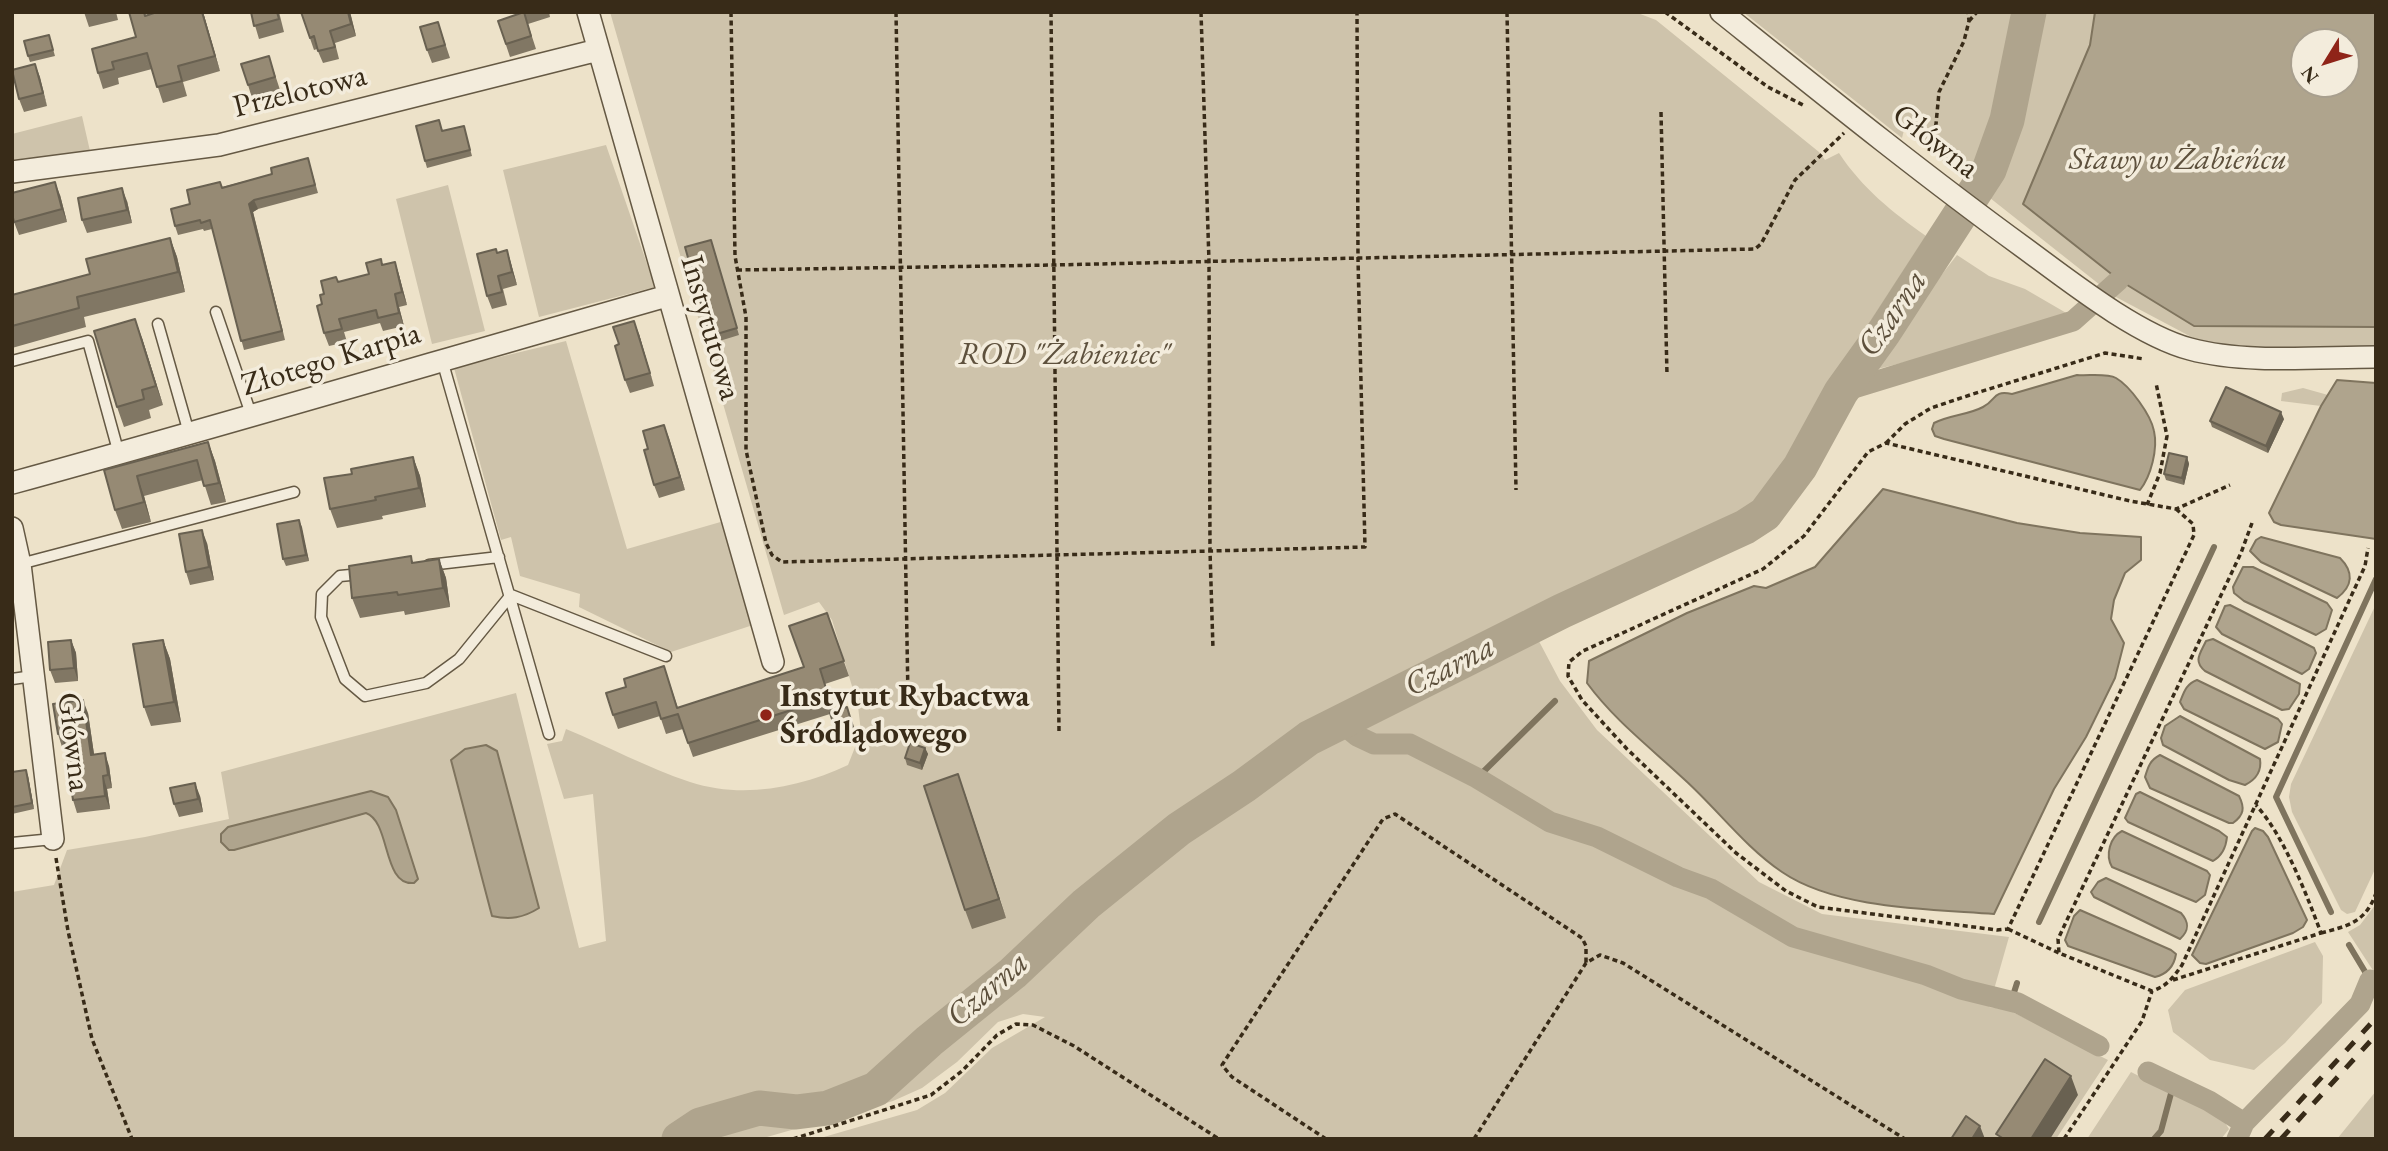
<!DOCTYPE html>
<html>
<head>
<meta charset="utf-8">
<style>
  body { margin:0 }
  #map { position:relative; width:2388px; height:1151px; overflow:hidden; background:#ede2c9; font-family:"EB Garamond",serif }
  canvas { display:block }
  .frame { position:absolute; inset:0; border:14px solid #382b18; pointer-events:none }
  .north { position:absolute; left:2290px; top:28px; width:70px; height:70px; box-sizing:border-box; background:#f3ecdc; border:2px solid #a89f8e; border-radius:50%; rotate:232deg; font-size:19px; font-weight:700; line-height:28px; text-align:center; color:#382b18 }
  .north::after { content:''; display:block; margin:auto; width:24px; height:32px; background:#8f2418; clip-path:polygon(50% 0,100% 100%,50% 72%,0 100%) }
</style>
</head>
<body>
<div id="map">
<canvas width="2388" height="1151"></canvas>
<div class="frame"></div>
<div class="north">N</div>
</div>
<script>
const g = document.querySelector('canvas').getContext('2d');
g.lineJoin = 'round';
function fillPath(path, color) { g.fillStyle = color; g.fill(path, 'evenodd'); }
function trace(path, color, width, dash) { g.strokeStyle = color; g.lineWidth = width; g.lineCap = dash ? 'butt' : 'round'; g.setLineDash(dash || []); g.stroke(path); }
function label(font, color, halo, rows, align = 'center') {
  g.font = font + ' "EB Garamond",serif'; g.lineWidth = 7; g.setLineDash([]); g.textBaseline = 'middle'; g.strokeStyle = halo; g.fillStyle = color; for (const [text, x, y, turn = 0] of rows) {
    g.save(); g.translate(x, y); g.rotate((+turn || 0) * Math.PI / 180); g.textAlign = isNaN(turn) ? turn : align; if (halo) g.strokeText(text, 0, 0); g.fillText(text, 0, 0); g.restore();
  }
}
const green = new Path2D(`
  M610,12H1635L1656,20L1819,152L1825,160L1839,153C1862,188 1892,212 1926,236L1833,379L1798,449L1770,491L1752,511L1738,521L1523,611L1560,681L1597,730L1759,882L1822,914L2009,937L1989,1007L2009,1010L2108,1060L2056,1139H817L917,1110L945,1093L992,1048L1045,1017L1023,1014L998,1022L957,1062L922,1088L893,1101L760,1139H12V892L54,885L67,850L145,837L229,819L221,772L516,693L579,948L606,941L593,794L564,799L547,744L562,741L566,729C607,746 648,768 690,782C742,799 799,788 848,765L861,732L858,706L832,620L819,602L784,615Z
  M1743,12H2376V347L2216,350L2114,296L1904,130L1902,138ZM2304,42H2346V84H2304Z
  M82,116L90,151L12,160V134Z
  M606,145L655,287L539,317L503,170Z
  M448,185L485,331L432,344L396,199Z
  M1957,255L1989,276L2025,289L2068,314L2054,322L1996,339L1866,372Z
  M566,341L627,549L724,521L753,625L671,652L579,607L580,594L520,576L511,537L501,540L454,368Z
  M2303,388L2328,395L2321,406L2281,401L2282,393Z
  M2376,604V867L2355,912L2347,914L2341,910L2292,812L2289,797L2291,784Z
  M2376,904V975L2348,932L2360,925Z
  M2315,942L2323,956L2322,1003L2285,1043L2254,1070L2210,1060L2173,1032L2168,1010L2185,990Z
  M2131,1072L2222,1118L2229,1129L2221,1139H2087Z
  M2376,1091V1139H2337Z`);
const water = new Path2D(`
  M2095,12H2376V327L2194,326L2119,280L2023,204L2090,45ZM2304,42H2346V84H2304Z
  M2077,375C2088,376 2107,373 2116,378C2130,386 2151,415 2154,431C2158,449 2151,476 2140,490L1944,439L1935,436L1932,429L1934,423C1949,415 1968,415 1983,407C1997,400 1992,390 2012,394Z
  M2337,380L2376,383V539L2281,525L2274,522L2269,513L2321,406Z
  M1883,489L2017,523L2080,533L2141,537V560L2125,573L2114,600L2111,619L2124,643L2115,678L2086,737L2054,789L1994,914C1929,909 1836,909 1782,872C1745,847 1718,810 1685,780C1651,748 1615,721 1587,683L1589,661L1687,613L1754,586L1766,588L1815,567Z
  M2261,537L2340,558C2354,572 2353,586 2337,598L2261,562L2250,551L2256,540Z
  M2243,567H2253L2327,603L2332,610L2326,629L2316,635L2244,601L2234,593L2233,587Z
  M2230,605L2314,648L2316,653L2309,669L2302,674L2222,634L2216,627L2225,606Z
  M2213,639L2300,684L2299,694L2289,709L2282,710L2205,671C2193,661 2200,654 2206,641Z
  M2197,680L2278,719L2282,724L2278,742L2265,749L2184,709L2180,702C2184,692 2186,684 2197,680Z
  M2180,716L2260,759C2262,772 2255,780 2245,785L2229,780L2163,745L2161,738L2165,726Z
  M486,745L497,751L539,908C523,918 510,920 492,916L451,760L465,749Z
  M2160,755L2239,796C2245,808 2244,815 2233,823H2229L2150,788L2145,777C2148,767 2150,760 2160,755Z
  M371,791L388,797L396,810L418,879L414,883C382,886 391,822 366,813L234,850H229L221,842V834L228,827Z
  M2140,792L2219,831L2227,837C2226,847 2222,856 2213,861L2128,822L2125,818L2136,794Z
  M2255,828L2263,831L2268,837L2307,920L2303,927L2293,933L2206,964L2200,963L2192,955L2252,831Z
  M2122,831L2207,871L2210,875L2205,895L2196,902L2112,867C2105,855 2110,837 2122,831Z
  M2106,878L2181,913C2189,922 2190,930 2180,939L2094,897L2091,892L2098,882Z
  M2080,910L2171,950L2176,954C2174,967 2167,974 2155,977L2068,946L2065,940L2074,916Z`);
const stream = new Path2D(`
  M1477,778L1555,701
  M2331,912L2276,797L2376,579
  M2039,922L2214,547
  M2349,945L2373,985
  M2011,1002L2017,983
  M2154,1139L2161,1131L2173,1086`);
const canal = new Path2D(`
  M1841,392L2073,321L2119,280
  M1339,721L1357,736L1374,744H1410L1477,778L1550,822L1597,837L1678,877L1711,889L1793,937L1926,975L1961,989L2018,1003L2099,1046
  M2148,1072L2209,1101L2244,1123
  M2237,1139L2244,1123L2360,1004L2370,980`);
const river = new Path2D(`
  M679,1139L700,1125L759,1108L796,1112L828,1108L876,1089L929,1041L1013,973L1086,904L1179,829L1244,786L1309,738L1562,611L1745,527L1765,514L1800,467L1841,392L1884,332L1989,170L2007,120L2029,12`);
const path = new Path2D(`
  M731,12L735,256L746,317V450L766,543L772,555L782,562L1365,547L1358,259L1357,12
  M896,12L908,697
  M1051,12L1059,731
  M1201,12L1209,262L1210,551L1213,649
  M1507,12L1516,490
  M1665,12L1768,87L1803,105
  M1969,21L1977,12
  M1661,112L1667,375
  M1929,151L1936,124L1939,92L1964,41L1969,21L1968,12
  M737,270L1054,265L1755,249L1761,244L1795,180L1844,133
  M1886,443L1905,424L1931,408L1973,394L2105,353L2144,359
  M2147,505L2160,473L2167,436L2156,383
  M2176,509L2193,524L2194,535L2008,929L1997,930L1818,907L1786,891L1736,853L1627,749L1582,700L1568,676L1569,662L1583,651L1763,569L1804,536L1868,452L1886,443L2130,501L2176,509L2230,485
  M2252,523L2241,553L2058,939L2059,953L2152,991C2167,986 2173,978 2182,965L2365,566L2368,548
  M56,858L68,931L92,1039L132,1139
  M2008,929L2059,953
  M2321,933C2348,926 2366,922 2376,893
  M2173,980L2321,933C2306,893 2284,836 2256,805
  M793,1139L931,1095L962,1071L997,1035L1016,1024L1033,1025L1074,1046L1219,1139
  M1326,1139L1232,1077L1222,1065L1383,819L1395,814L1582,938L1586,946V963
  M1474,1139L1586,963L1600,955L1623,963L1905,1139
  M2064,1139L2142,1021L2152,991`);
const lane = new Path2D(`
  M216,312L252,417
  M158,324L189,433
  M442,360L549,734
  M12,361L88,341L119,454
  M20,564L294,492
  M429,565L499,557
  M361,574L340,576L322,594L321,617L345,679L365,696L426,683L459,659L511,595L666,656
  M12,679L33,676
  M12,843L53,839`);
const street = new Path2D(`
  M588,12L773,662
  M1721,12C1821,92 1920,172 2023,247C2068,280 2137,335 2190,349C2245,364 2319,357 2376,357
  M12,172L219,145L598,50
  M12,483C231,423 449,358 667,296
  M12,528L20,564L53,839`);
const rail = new Path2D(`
  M2265,1139L2376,1018
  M2281,1139L2376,1035`);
const wall = new Path2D(`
  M84,12H116L118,20L89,27Z
  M129,12H145L146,16L203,12L220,71L183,82L187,96L163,103L152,69L118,78L119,84L103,89L98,73L136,37Z
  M251,12H279L284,32L259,39Z
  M301,12H350L356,36L335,43L339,59L323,63L317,49L314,50Z
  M524,12H549L550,17L528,24Z
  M524,12L536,49L510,57L498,21Z
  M438,22L450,58L432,63L427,50Z
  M49,35L55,56L30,62L28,56Z
  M269,56L280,90L252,98L248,85Z
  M35,64L47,106L24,112L19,99Z
  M464,126L472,156L427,168L425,161L443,131Z
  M308,158L318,193L258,209L253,212L285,340L244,350L212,229L204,231L203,229L178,235L175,226L190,204L222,187L272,174Z
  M60,195L67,222L19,235L14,222Z
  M127,201L132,223L87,233L82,220Z
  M170,238L177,257L185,292L84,317L86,327L12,348V295L90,274Z
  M711,240L739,335L713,343L710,336Z
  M507,250L517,285L503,289L507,305L492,309L487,296L497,253Z
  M395,262L399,275L407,305L399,307L404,326L383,331L380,323L344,332L347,342L329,346L324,333L322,304L336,277L338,282L369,274L383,265Z
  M639,334L654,386L630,393L625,380Z
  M142,338L163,405L149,410L151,418L124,427L117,407Z
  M2284,419L2268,453L2212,427L2210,421Z
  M664,425L685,490L659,498L654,485L648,449Z
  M208,442L215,461L226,502L211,505L203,480L144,496L151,522L122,529L115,510L104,470Z
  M413,457L420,476L426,507L382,516L383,519L337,528L330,509L352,474Z
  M2187,457L2189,464L2184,485L2166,480L2164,474Z
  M299,520L309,561L286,566L283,559Z
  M207,543L214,580L190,585L186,572Z
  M411,556L413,563L439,559L446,578L450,607L405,615L404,611L360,618L352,598Z
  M827,613L849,676L825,684L834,712L847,707L855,733L838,739L830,714L693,757L683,729L666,734L660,716L618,729L613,715L626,687L664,666L678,708L804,667Z
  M71,640L76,653L78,681L55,683L50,670Z
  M163,640L170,659L181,722L151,726L144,707Z
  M88,713L94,754L109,766L112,788L107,789L110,809L77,813L73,800L65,747H62L58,734Z
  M925,748L928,754L922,770L907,765L905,758Z
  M12,772L28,776L34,809L12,814Z
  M965,794L1006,918L972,929L965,910Z
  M200,796L203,812L179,817L174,804Z`);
const shadedWall = new Path2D(`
  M202,12H203L220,71L215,56Z
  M348,12H350L356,36L351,24Z
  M35,64L40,77L47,106L43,93Z
  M55,182L60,195L67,222L62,209Z
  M122,188L127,201L132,223L127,210Z
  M254,200L258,209L253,212L285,340L249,204Z
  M170,238L177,257L185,292L178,272Z
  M507,250L511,263L517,285L512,272Z
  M395,262L399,275L407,305L402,292Z
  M395,294L399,307L404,326L399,313Z
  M135,319L142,338L163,405L156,386Z
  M634,321L639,334L654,386Z
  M2281,412L2284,419L2268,453L2266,446Z
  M664,425L669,438L685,490L680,477Z
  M208,442L215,461L226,502L219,483Z
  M413,457L420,476L426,507L419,488Z
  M2187,457L2189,464L2184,485L2182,478Z
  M137,476L144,496L151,522L144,502Z
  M299,520L302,527L309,561L306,555Z
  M202,530L207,543L214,580L209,567Z
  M439,559L446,578L450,607L443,588Z
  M71,640L76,653L78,681L74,668Z
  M163,640L170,659L181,722L174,702Z
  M83,700L88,713L96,768L91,755Z
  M925,748L928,754L922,770L920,763Z
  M105,753L109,766L112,788L108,775Z
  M26,770L28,776L34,809L32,803Z
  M958,774L965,794L1006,918L999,899Z
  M103,776L107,789L110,809L105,796Z
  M195,783L200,796L203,812L198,799Z
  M2071,1076L2078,1095L2050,1139H2031Z
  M1980,1126L1985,1139H1972Z`);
const building = new Path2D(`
  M129,12H144L145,16L157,12H202L215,56L178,66L182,81L157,87L147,53L112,62L114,69L98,73L92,49L136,37Z
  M251,12H277L279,19L254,26Z
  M301,12H348L351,24L330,31L335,47L318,51L314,36L310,38Z
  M524,12L531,36L506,44L498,21Z
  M438,22L445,45L427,50L420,27Z
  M49,35L53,50L28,56L24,41Z
  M269,56L275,77L248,85L241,64Z
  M35,64L43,93L19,99L12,70Z
  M439,120L442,131L464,126L470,150L425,161L416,126Z
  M308,158L315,185L254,200L249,204L282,331L241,341L210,220L201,223L200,220L175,226L171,209L190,204L187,190L220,182L222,188L272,174L271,168Z
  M55,182L62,209L14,222L12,214V193Z
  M122,188L127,210L82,220L78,198Z
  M170,238L178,272L77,297L79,308L12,326V295L90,274L86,259Z
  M711,240L737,328L710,336L685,247Z
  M496,249L497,253L507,250L512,272L498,276L502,292L487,296L477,254Z
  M381,259L382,265L395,262L402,292L395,294L399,313L378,318L376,310L339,319L342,329L324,333L317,306L322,304L320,295L324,294L321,281L336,277L338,282L369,274L366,263Z
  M135,319L156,386L142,390L144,399L117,407L94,331Z
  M634,321L650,373L625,380L615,346L619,344L613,327Z
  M2226,387L2281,412L2266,446L2210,421Z
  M664,425L680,477L654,485L644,450L648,449L643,431Z
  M208,442L219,483L204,486L197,460L137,476L144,502L115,510L104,470Z
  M2169,453L2187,457L2182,478L2164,474Z
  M413,457L419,488L375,497L376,500L330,509L324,478L352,474L351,469Z
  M299,520L306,555L283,559L277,524Z
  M202,530L209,567L186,572L179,534Z
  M411,556L412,563L439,559L443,588L398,595L397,592L352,598L349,566Z
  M827,613L844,661L820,669L829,698L688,743L678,714L661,719L656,702L613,715L606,693L626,687L624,679L664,666L677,708L804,667L789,626Z
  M71,640L74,668L50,670L48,642Z
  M163,640L174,702L144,707L133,644Z
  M83,700L91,755L105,753L108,775L103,776L105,796L73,800L63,733L58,734L53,704Z
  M847,707L853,727L836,732L830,713Z
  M910,743L925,748L920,763L905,758Z
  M26,770L32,803L12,807V772Z
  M958,774L999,899L965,910L924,786Z
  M195,783L198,799L174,804L170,788Z
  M2045,1059L2071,1076L2031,1139H2004L1996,1134Z
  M1966,1116L1980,1126L1972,1139H1951Z`);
const markers = [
  [766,715,7,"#8f2418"]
];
const streetNames = [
  ["Przelotowa",300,92,-14],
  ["Główna",1935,142,38],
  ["Instytutowa",710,328,74],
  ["Złotego Karpia",331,360,-17],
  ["Główna",73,742,83]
];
const parkNames = [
  ["Stawy w Żabieńcu",2178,160],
  ["ROD \"Żabieniec\"",1064,355]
];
const poiNames = [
  ["Instytut Rybactwa",780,697],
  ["Śródlądowego",780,734]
];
const waterNames = [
  ["Czarna",1893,314,-56],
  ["Czarna",1450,667,-27],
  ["Czarna",988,990,-41]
];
fillPath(green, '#cec3ab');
fillPath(water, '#afa48d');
trace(water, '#7f745e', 2);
trace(stream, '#7f745e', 6);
trace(canal, '#afa48d', 21);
trace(river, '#afa48d', 35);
trace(lane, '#655944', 13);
trace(street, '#655944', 24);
trace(path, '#382b18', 3.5, [5, 3.5]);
trace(lane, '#f3ecdc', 10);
trace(street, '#f3ecdc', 21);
trace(rail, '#382b18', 5, [12, 12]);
fillPath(wall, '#817764');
fillPath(shadedWall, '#696151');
fillPath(building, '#968a74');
trace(building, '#696151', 2);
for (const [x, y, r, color] of markers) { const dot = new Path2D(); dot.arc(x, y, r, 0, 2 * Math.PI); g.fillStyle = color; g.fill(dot); trace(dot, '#f3ecdc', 2.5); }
label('32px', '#382b18', '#f3ecdc', streetNames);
label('italic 32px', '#5e513d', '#f3ecdc', parkNames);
label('bold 32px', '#382b18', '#f3ecdc', poiNames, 'left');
label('italic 33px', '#5c4f3b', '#f3ecdc', waterNames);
</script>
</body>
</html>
